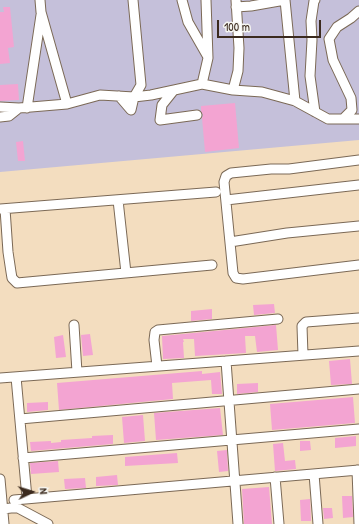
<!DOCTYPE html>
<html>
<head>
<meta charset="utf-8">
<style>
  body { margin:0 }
  #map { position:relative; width:359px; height:524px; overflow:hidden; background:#f3ddbf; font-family:"Patrick Hand",sans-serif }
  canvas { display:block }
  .north { position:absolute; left:12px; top:472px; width:40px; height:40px; -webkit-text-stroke:3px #f6f6f2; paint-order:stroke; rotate:86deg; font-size:11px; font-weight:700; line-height:16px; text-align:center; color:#3b2a1e }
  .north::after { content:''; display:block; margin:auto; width:14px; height:18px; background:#3b2a1e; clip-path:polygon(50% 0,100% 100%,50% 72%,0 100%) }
  .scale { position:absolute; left:217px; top:20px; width:104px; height:18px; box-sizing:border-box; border:2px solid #3b2a1e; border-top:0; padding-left:5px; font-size:12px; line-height:14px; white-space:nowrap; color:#3b2a1e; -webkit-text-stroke:3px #f6f6f2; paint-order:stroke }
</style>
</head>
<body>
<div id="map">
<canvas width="359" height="524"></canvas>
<div class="north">N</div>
<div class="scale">100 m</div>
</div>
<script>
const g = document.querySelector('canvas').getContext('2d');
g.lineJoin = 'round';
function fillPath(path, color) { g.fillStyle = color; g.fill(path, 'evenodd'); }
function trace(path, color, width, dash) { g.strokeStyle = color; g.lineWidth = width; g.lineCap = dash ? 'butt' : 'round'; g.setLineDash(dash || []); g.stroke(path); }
const industrial = new Path2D(`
  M0,0H359V140L0,172Z`);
const building = new Path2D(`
  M3,7H10L14,47L8,48L10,63L0,64V12H4Z
  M18,84L19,100L0,101V85Z
  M235,103L239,148L205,152L202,118L203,115L201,111V106Z
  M23,141L25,161H18L16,142Z
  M274,304L275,313L254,315L253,305Z
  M212,309V319L191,321V311Z
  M276,325L278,350L257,352L255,336H245L246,353L195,356L194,339H183L184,342H183L184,358L163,359L162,336Z
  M90,334L93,355L83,356L81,335Z
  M63,335L66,357L56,358L54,337Z
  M350,359L352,384L331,385L329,361Z
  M202,371V374L220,372L222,394H212L211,380L172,383L173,399L59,410L57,383Z
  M258,383V392L237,394V384Z
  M353,397L355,423L272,430L270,404Z
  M48,402V410L27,412V403Z
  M220,408L223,435L156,440L154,413Z
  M143,415L145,441L124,443L122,417Z
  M113,435V444L31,451L30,442L51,441V443L61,442V440L92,438V436Z
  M356,436V446L335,448V438Z
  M300,441H310L311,450L300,451Z
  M283,443L285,461L295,460L296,469L275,471L273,444Z
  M227,450L228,471L219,472L217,451Z
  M177,453L178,463L125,466V457Z
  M58,461L59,472L31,474L30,463Z
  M117,475L118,485L96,486V477Z
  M85,478L86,488L65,489L64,479Z
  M269,487L272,524H244L242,489Z
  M342,496H352L353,517L343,518Z
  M310,499L311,521H301L300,500Z
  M323,508H332L333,518L324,519Z`);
const minor = new Path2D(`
  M40,0L41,12L67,104
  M182,0L188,22L208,57
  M285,0L295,101
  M315,0L314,1L311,21L312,40L310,76L315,112
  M236,7L251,6L285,0
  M202,84L208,58L206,0
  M174,90L162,105L160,120L197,115
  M233,90L238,71L239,48L236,0
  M119,96L131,110L134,97L141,85L133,0
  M0,107L19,108L67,104L100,95L134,97L151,95L202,84L233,90L262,92L295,101L328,119H343L352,110L351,98L333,60L329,39L337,27L351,18L359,11
  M27,108L41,15
  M0,117L9,116L19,108
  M343,119H359
  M359,160L289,169H271L231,173L226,176L224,182L233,273L236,278L243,279L359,265
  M118,200L126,273
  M226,200L359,185
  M0,209L216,192
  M5,209L8,252L11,272L12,278L17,283L212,265
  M230,242L287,233L359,226
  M74,325L77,372
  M303,355L302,326L306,322L359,318
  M226,361L238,524
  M157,366L154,340L155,332L158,330L278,319
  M16,377L27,498
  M0,378L359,351
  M20,419L359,389
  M23,458L359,429
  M357,470L359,524
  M314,474L318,524
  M275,477L279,524
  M0,479L4,524
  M14,500L359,470
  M3,509L11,508H18L48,524`);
fillPath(industrial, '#c5c0da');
fillPath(building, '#f3a4d2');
trace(minor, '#7b6956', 11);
trace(minor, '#fff', 9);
</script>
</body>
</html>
